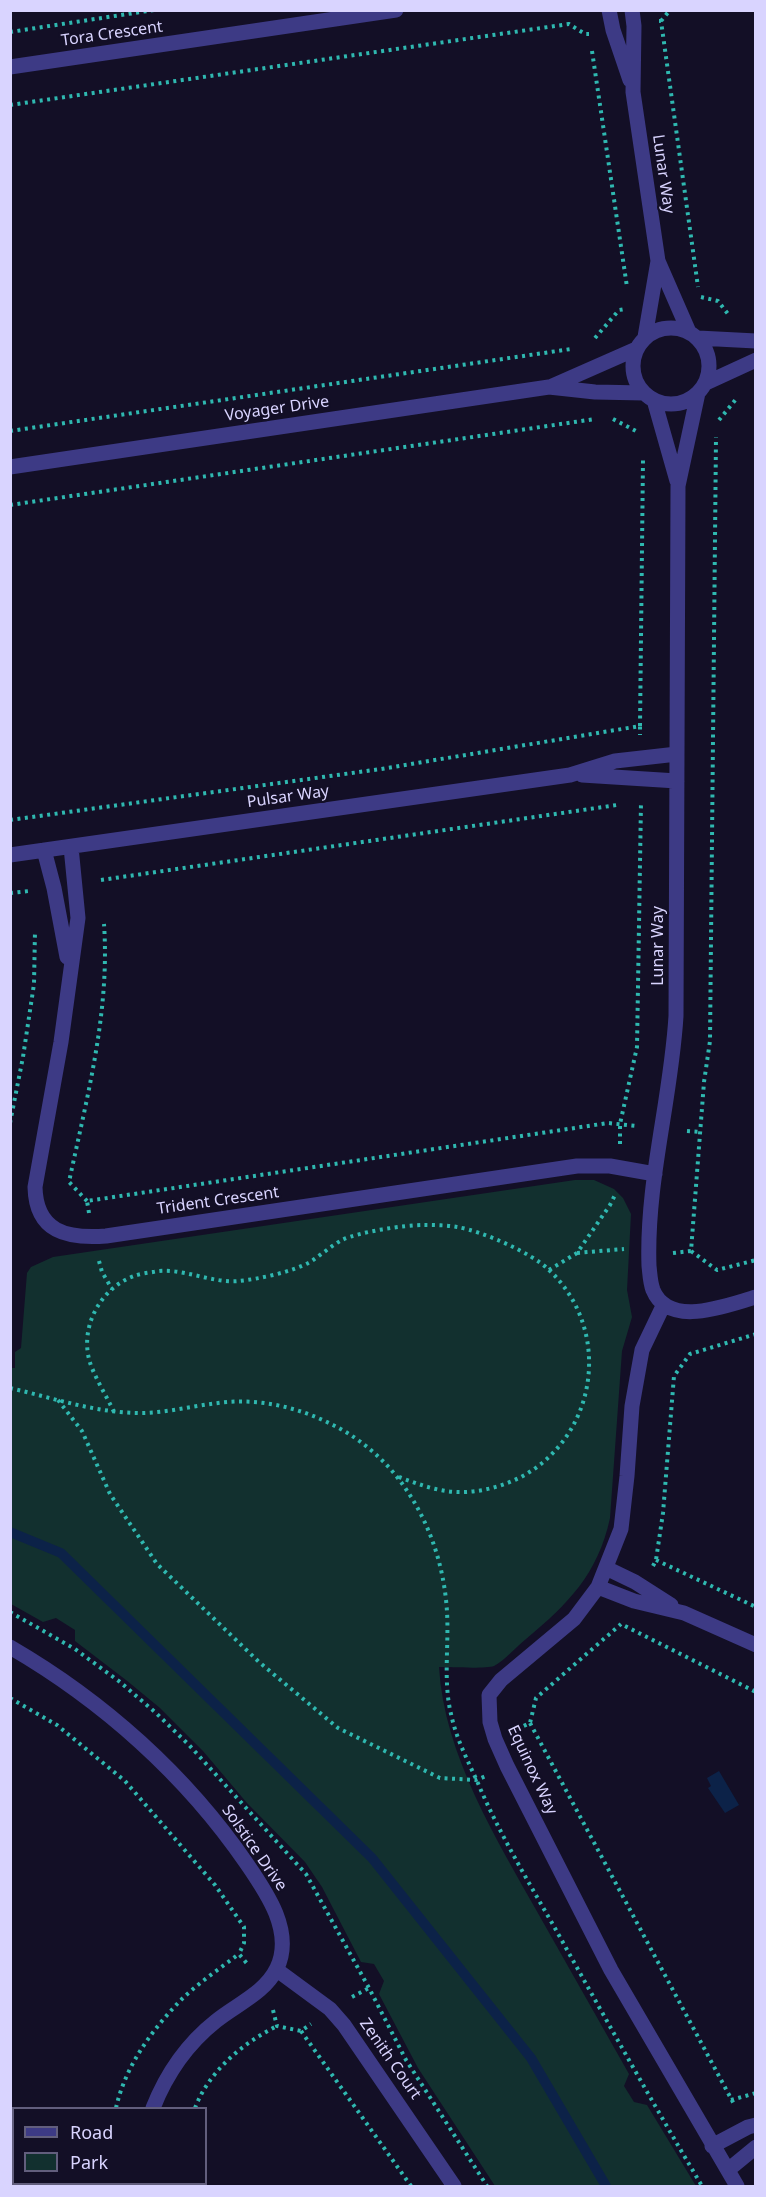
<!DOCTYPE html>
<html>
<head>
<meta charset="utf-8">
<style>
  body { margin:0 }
  #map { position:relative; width:766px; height:2197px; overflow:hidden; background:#130f26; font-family:"Noto Sans",sans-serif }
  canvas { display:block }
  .frame { position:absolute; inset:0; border:12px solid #d9d4ff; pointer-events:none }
  .legend { position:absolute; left:12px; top:2107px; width:195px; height:78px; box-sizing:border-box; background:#130f26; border:2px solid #625e7d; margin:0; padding:8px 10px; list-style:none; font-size:18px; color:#d9d4ff }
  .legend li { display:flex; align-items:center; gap:12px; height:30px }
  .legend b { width:30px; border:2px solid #625e7d }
</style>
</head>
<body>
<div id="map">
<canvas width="766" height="2197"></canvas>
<div class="frame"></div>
<ul class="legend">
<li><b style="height:8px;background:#3d3a85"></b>Road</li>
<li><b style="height:16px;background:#12302f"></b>Park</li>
</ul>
</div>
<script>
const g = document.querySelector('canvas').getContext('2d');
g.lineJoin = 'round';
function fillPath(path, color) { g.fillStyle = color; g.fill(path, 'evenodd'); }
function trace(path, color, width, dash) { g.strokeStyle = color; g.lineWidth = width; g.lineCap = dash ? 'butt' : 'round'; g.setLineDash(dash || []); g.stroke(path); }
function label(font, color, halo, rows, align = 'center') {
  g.font = font + ' "Noto Sans",sans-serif'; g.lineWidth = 4.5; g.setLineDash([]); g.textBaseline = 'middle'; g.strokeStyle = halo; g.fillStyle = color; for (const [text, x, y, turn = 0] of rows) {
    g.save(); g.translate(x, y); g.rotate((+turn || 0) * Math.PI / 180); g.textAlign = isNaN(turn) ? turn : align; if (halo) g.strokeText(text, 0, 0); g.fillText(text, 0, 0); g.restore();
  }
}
const green = new Path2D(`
  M575,1180H594L614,1189L623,1198L631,1214L627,1290L632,1317L622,1351L610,1518C598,1574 568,1604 526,1639C516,1647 505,1660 494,1666C486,1669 450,1667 439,1667C444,1755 497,1840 539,1915C569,1968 599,2021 629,2074L624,2086L634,2102L647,2105L696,2186H495L418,2068L379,1994L384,1981L374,1964L361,1962L322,1887L305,1862L247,1803L203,1751L160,1708L126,1680L75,1641V1630L56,1618L43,1622L11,1604V1368H15V1352L21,1348L27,1273L31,1267L53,1257Z`);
const water = new Path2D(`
  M719,1771L739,1805L725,1813L708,1788L711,1786L707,1778Z`);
const stream = new Path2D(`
  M10,1532L61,1553L372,1858L531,2058L606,2186`);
const path = new Path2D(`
  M659,21H661L698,287
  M661,21L670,10
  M10,32L154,10
  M592,51L627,287
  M10,105L569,24L585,34H589
  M701,297L718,301L728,314
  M595,338L619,310L625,309
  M613,419L636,431
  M719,420L737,398
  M10,431L571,349
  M10,505L595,419
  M640,726L643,459
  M10,820L381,769L640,726V735
  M101,880L617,805
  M10,893L29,891
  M10,1123L23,1057L34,984L35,931
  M687,1131L701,1132
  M620,1144V1124L637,1047L641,802
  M87,1201L69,1182C87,1097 110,1012 104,924
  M89,1213L87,1201L608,1123L637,1126
  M691,1251L717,1270L756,1260
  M577,1253L624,1249
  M673,1253L691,1251L704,1082L710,1041L716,437
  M99,1261L102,1272L112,1289
  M549,1270L577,1253L610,1205L616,1193
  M10,1388C53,1398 96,1413 140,1413C166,1413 192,1406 218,1403C262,1397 306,1409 344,1431C408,1468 443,1541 447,1612C449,1646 443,1681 451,1714C456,1738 467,1759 477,1781C499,1833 528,1881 556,1930C604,2016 652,2102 702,2186
  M58,1400L82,1431L110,1494L157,1564L259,1662L338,1728L440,1778L476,1780L486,1776
  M114,1412C107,1397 98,1383 92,1368C77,1332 98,1289 134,1276C139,1274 146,1273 153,1272C179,1266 212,1284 239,1281C259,1279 292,1272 310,1262C321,1255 331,1246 342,1240C358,1232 405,1225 423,1225C434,1225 446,1225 457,1227C482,1231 532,1253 549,1270C613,1330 598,1436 521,1477C501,1487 478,1493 456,1492C436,1491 418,1484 399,1477
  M656,1560L756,1607
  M653,1566L656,1560L663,1513L674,1376L690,1354L756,1334
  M10,1612L75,1649L120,1682L156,1713L189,1745L306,1874L369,1988L406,2060L487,2186
  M625,1626L756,1692
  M10,1698L57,1725L125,1781L215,1885L244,1927V1943L239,1954L249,1966
  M530,1723L735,2106
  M517,1729L530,1723L536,1698L621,1624
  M352,1997L369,1988
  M273,2010L277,2026L301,2031L311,2024
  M301,2031L411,2186
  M731,2100L756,2093
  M116,2108C125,2067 151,2031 180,2001C197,1984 219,1969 239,1954
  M195,2108C209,2071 243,2043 277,2026
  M109,2184V2186
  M181,2184L182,2186`);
const minor = new Path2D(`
  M609,10L613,30L630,80
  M632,10L634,26L633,92L658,261L645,337
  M10,67L396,10
  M658,261L689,332
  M633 366a38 38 0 1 1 76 0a38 38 0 1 1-76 0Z
  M698,338L756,341
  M706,383L756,360
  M552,386L636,349
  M698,393L678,486L676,1016C671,1100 646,1182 649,1266C650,1274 650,1282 653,1290C669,1329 727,1305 756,1297
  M654,400L677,481
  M10,467L549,387L595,392L644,393
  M582,775L677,781
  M71,847L78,918L61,1042L35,1187C36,1232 67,1239 106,1236L577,1166H610L655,1174
  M44,850L54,888L67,957
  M10,855L570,775L615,761L677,754
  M664,1304L642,1350L632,1406L627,1476L621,1529L598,1587L574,1619L501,1680L489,1695L490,1722L495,1739L507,1766L611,1970L737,2186
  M606,1568L635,1582L671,1605
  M598,1587L634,1601L684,1613L756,1645
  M10,1647C103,1701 186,1775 247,1864C267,1893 294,1932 277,1968C265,1993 237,2004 216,2021C187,2044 166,2075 153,2108
  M277,1970L330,2009L344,2025L454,2186
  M712,2146L748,2127L756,2125
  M728,2170L756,2147
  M144,2184L145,2186`);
const streetNames = [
  ["Tora Crescent",112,34,-8],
  ["Lunar Way",663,174,82],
  ["Voyager Drive",277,409,-8],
  ["Pulsar Way",288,797,-8],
  ["Lunar Way",658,946,-90],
  ["Trident Crescent",218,1201,-8],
  ["Equinox Way",532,1770,65],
  ["Solstice Drive",254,1848,55],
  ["Zenith Court",390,2059,55]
];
fillPath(green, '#12302f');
fillPath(water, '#0c2248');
trace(stream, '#0c2248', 10);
trace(path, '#2fb8b0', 4, [3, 4.5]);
trace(minor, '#3d3a85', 15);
label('16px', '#d9d4ff', '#130f26', streetNames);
</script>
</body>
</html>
